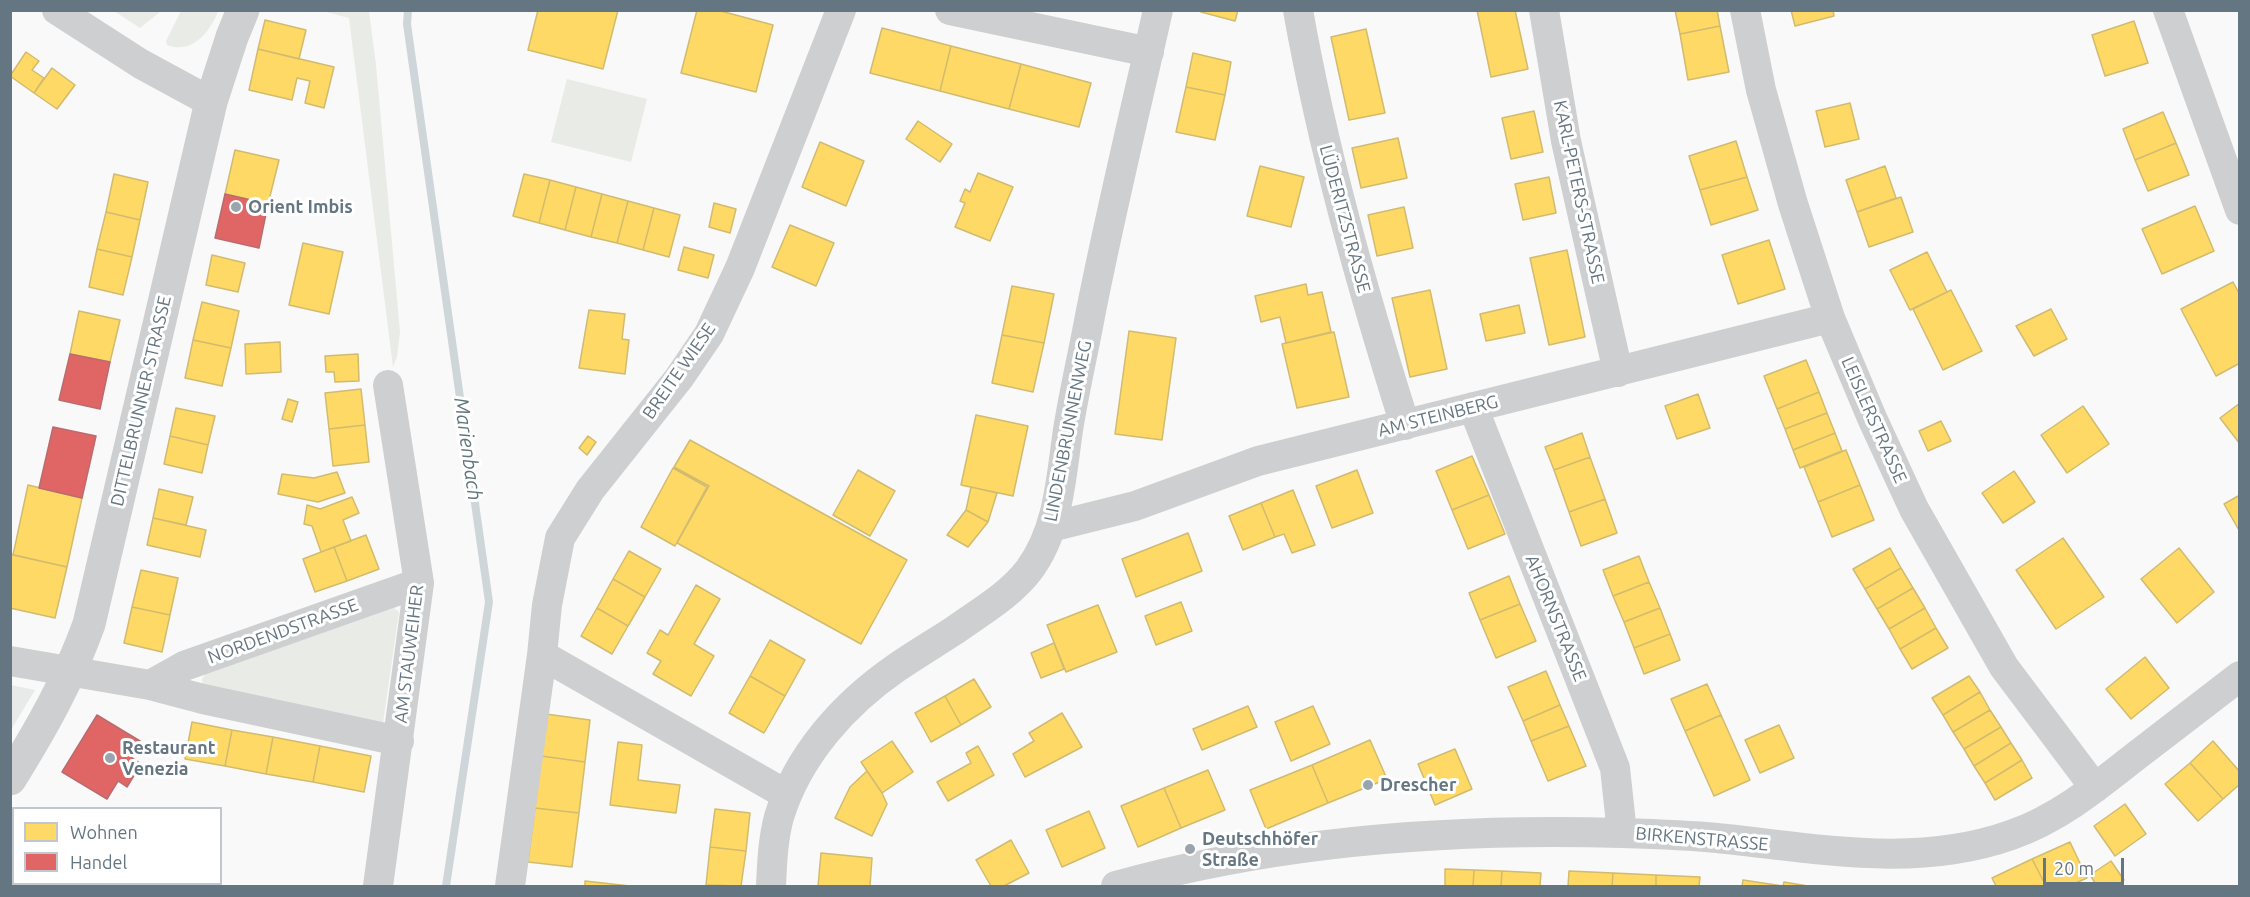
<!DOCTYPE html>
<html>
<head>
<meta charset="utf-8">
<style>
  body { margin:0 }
  #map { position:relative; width:2250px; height:897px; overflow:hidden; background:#f9f9f9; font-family:Ubuntu,sans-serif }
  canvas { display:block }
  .frame { position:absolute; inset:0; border:12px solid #657683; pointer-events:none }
  .legend { position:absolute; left:12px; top:807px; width:210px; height:78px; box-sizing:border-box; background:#fff; border:2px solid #c1c8cd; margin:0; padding:8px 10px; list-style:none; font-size:18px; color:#657683 }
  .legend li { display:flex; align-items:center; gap:12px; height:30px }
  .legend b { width:30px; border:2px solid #c1c8cd }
  .scale { position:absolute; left:2043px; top:858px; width:81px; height:27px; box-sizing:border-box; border:3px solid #657683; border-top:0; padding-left:8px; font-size:18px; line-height:21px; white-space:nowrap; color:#657683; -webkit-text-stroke:4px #fff; paint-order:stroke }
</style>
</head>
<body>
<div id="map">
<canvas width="2250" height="897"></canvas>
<div class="frame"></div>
<ul class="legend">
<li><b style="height:16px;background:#ffd966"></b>Wohnen</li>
<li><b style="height:16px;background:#e06666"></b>Handel</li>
</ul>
<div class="scale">20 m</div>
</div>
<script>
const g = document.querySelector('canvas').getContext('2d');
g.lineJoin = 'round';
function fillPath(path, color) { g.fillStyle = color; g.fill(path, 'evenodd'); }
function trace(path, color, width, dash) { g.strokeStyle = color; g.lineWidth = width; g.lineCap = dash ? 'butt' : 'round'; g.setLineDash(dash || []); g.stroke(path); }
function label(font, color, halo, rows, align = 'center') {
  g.font = font + ' Ubuntu,sans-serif'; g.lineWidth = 6; g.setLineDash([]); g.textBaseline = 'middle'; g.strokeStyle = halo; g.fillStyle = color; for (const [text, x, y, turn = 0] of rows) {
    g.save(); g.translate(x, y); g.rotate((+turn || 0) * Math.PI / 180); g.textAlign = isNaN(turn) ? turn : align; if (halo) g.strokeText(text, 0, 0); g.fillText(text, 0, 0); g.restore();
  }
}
const built = new Path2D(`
  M11,685L35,690L11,730L10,685Z`);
const green = new Path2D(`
  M114,11H161L140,28Z
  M181,11H218C211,31 192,55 167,45L166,41Z
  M323,11H369L376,65L400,332L397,357L393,367L349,18Z
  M567,79L647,99L631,162L551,142Z
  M394,608L399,612L383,723L203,685L202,679L205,674Z`);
const homes = new Path2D(`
  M538,10H618L603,69L528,50Z
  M697,10H717L773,25L756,92L681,73Z
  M1201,10H1238L1235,21L1201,12Z
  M1477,10H1515L1528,69L1491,77Z
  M1675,10H1717L1720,26L1680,34Z
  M1791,10H1833L1834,16L1795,26Z
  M265,20L306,30L299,59L258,49Z
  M2134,21L2148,63L2105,76L2092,35Z
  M1720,26L1729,72L1688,80L1680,34Z
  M882,28L951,46L940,91L870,73Z
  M1366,29L1385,113L1349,120L1331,37Z
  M951,46L1021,64L1009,109L940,91Z
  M258,49L334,67L324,108L305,103L310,81L297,78L292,100L249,90Z
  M26,52L39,61L32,70L44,78L34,93L10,76Z
  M1193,53L1231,62L1225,95L1186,87Z
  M1021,64L1091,83L1079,127L1009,109Z
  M52,68L75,85L57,109L34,93Z
  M1186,87L1225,95L1215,140L1176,132Z
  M1850,103L1859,139L1825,147L1816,111Z
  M1534,111L1543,152L1511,159L1502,118Z
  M2163,112L2176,143L2135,160L2123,129Z
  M918,121L952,144L940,162L906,139Z
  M1398,138L1407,178L1361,188L1352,148Z
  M1736,141L1747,177L1700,190L1689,156Z
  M820,142L864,161L846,206L802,187Z
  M2176,143L2189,175L2148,191L2135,160Z
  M235,150L279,160L268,204L225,194Z
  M1260,166L1304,177L1291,227L1247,216Z
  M1885,166L1896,198L1857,212L1846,180Z
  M978,173L1013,187L990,241L955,227L965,203L960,201L965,189L970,192Z
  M114,174L148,182L140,220L106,212Z
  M524,174L550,180L539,223L513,216Z
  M1549,177L1556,213L1523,220L1515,184Z
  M1747,177L1758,210L1711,225L1700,190Z
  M550,180L576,187L565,230L539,223Z
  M576,187L602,194L591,237L565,230Z
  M602,194L628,201L617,243L591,237Z
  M1901,197L1913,232L1869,247L1857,212Z
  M628,201L654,208L643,250L617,243Z
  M714,203L736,209L730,233L709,227Z
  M2195,206L2214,251L2162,274L2142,229Z
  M1404,207L1413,248L1377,256L1368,215Z
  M654,208L680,215L669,257L643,250Z
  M106,212L140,220L132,257L97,249Z
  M790,225L834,243L816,286L772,267Z
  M1769,240L1785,289L1738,304L1722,255Z
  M303,243L343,252L329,314L289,305Z
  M684,247L714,255L708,278L678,270Z
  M97,249L132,257L123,295L89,287Z
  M1567,250L1585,337L1549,345L1530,258Z
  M1927,252L1947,292L1910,310L1890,270Z
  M212,255L245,263L238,292L206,285Z
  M2233,282L2240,295V363L2216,376L2181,309Z
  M1306,284L1308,295L1322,292L1331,332L1286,343L1280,317L1261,322L1255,296Z
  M1012,286L1054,294L1044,343L1002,335Z
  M1430,290L1447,369L1410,377L1392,298Z
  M1951,290L1982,351L1943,370L1913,309Z
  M202,302L239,311L231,348L193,340Z
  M1519,305L1525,333L1486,341L1480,314Z
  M2051,309L2067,339L2034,356L2016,326Z
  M589,310L625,314L622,339L629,340L625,374L579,368Z
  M79,311L120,320L110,362L70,354Z
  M1129,331L1176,338L1162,440L1115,434Z
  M1334,332L1349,397L1297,408L1282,344Z
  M1002,335L1044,343L1033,392L992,383Z
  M193,340L231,348L222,386L185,378Z
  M280,342L281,372L246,374L245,344Z
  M358,354L359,381L335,382L334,372H326L325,356Z
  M1806,360L1819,392L1777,409L1764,376Z
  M361,389L365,425L329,429L325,393Z
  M1819,392L1827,413L1785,429L1777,409Z
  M1698,394L1710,428L1677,439L1665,406Z
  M288,399L298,402L292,422L282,419Z
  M2240,403V444L2220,418Z
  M2083,406L2109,444L2067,473L2041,435Z
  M176,408L215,416L208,445L170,436Z
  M1827,413L1835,433L1793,450L1785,429Z
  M976,415L1028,426L1013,496L961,485Z
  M1941,421L1951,441L1928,451L1919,431Z
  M365,425L369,462L333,466L329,429Z
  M1582,433L1590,457L1554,470L1545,447Z
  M1835,433L1842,451L1800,468L1793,450Z
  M170,436L208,445L202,473L164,464Z
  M588,436L596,442L587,455L579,448Z
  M690,440L907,560L861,644L677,543L709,486L674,467Z
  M1846,450L1860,485L1818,502L1804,467Z
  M1472,456L1489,495L1452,510L1436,471Z
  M1590,457L1605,499L1569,512L1554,470Z
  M673,468L707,487L675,546L641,527Z
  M858,470L895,491L870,536L833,515Z
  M1357,470L1373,513L1332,528L1316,486Z
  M2014,471L2035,502L2003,523L1982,493Z
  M337,472L345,493L318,502L278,494L282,474L314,478Z
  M28,485L82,498L67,567L13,555Z
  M1860,485L1874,520L1832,537L1818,502Z
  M971,487L997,493L988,522L966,510Z
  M159,489L193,497L186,525L153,518Z
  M1293,490L1315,545L1292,553L1284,534L1275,537L1261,503Z
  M1489,495L1505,534L1468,549L1452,510Z
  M2240,495V532L2224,504Z
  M352,497L359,513L343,520L351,541L321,552L312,526L304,524L307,505L320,509Z
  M1605,499L1617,533L1581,546L1569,512Z
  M1261,503L1275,537L1243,550L1229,516Z
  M966,510L988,522L968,547L947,535Z
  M153,518L206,530L200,557L147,545Z
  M1188,533L1202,571L1136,597L1122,559Z
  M366,535L379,569L347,581L334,547Z
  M2063,538L2104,597L2056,629L2016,570Z
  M334,547L347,581L315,592L303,559Z
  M1890,548L1901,568L1865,589L1853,569Z
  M2179,548L2214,592L2177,623L2141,579Z
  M629,551L661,569L645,597L613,579Z
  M10,554L67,567L55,618L10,608Z
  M1639,556L1649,582L1613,596L1603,570Z
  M1901,568L1913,588L1877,609L1865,589Z
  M141,570L178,578L170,615L132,607Z
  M1509,576L1520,604L1480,620L1469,593Z
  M613,579L645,597L628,626L597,608Z
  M1649,582L1660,608L1624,622L1613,596Z
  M696,585L720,599L694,644L714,656L691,696L653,674L661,661L647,653L660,630L668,635Z
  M1913,588L1925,608L1889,629L1877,609Z
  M1181,602L1192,631L1156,645L1145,616Z
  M1520,604L1536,641L1496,658L1480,620Z
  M1098,605L1117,652L1066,672L1047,625Z
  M132,607L170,615L162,652L124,643Z
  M597,608L628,626L612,654L581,636Z
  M1660,608L1670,634L1634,648L1624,622Z
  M1925,608L1936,628L1900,649L1889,629Z
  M1936,628L1948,648L1912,669L1900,649Z
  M1670,634L1680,660L1644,674L1634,648Z
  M770,640L805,660L785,696L750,676Z
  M1054,643L1064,669L1041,678L1031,653Z
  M2145,657L2169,688L2131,719L2106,689Z
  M1546,671L1560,705L1523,721L1508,687Z
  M750,676L785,696L764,733L729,713Z
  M1969,676L1980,692L1943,715L1932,698Z
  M974,679L991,707L961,725L945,696Z
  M1707,684L1721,715L1685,731L1671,699Z
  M1980,692L1990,710L1953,732L1943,715Z
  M945,696L961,725L931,742L915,713Z
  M1560,705L1569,726L1531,741L1523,721Z
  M1248,706L1257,727L1202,750L1193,729Z
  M1313,706L1330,744L1291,761L1275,722Z
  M1990,710L2001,727L1964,749L1953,732Z
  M1062,713L1082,747L1025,777L1013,754L1034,741L1029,733Z
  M546,714L590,720L585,762L541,756Z
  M1721,715L1750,780L1714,796L1685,731Z
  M192,722L232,730L225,766L185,759Z
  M1779,725L1794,758L1760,773L1745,740Z
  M1569,726L1586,766L1548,781L1531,741Z
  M2001,727L2011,743L1974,766L1964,749Z
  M232,730L273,737L266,774L225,766Z
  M273,737L320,746L313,782L266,774Z
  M1370,740L1387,779L1328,803L1312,765Z
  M892,741L913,772L882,793L861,762Z
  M2213,741L2240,772V784L2223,799L2190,763Z
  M618,742L642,745L638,780L680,785L676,813L610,805Z
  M2011,743L2022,760L1985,783L1974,766Z
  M320,746L371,756L364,792L313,782Z
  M978,746L994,775L948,801L937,782L971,763L966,753Z
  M1455,749L1472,789L1435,805L1418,764Z
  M541,756L585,762L579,813L535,808Z
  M2022,760L2032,778L1995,800L1985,783Z
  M2190,763L2223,799L2198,821L2165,784Z
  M1312,765L1328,803L1266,829L1250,790Z
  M1208,770L1225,810L1181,828L1164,788Z
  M867,771L882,793L887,804L872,836L835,818L850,787Z
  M1164,788L1181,828L1138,847L1121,806Z
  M2125,804L2146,834L2115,856L2094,826Z
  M535,808L579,813L572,867L528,862Z
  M715,809L750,813L746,851L710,847Z
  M1089,811L1105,848L1062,867L1046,830Z
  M1011,840L1029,873L1004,886H991L976,860Z
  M2070,842L2087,878L2069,886H2046L2032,859Z
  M710,847L746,851L741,886L706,885Z
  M821,853L872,858L870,886H818Z
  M2032,859L2046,886H1996L1992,878Z
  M2111,861L2124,880L2115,886H2097L2090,875Z
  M1445,869L1474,870L1473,886H1445Z
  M1474,870L1502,871L1501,886H1473Z
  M1502,871L1541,873L1540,886H1501Z
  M1569,871L1613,873L1612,886H1568Z
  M1613,873L1656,875V886H1612Z
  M1656,875L1700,877L1699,886H1656Z
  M1743,880L1783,886H1742Z
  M585,881L630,886H585Z
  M1784,882L1808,886H1783Z`);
const shops = new Path2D(`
  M225,194L268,204L259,248L215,238Z
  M70,354L110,362L100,409L59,400Z
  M53,427L96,436L82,498L39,488Z
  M97,715L140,741L131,757L141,764L127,787L118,781L107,799L62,772Z`);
const stream = new Path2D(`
  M408,10L407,24L489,602L446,886`);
const minor = new Path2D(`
  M57,10L141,64L211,102
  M950,10L1149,52
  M1298,10C1323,151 1362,288 1405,425
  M1544,10L1566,141L1618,372
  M1745,10L1761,90L1793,204L1830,318L1872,418L1914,509L2004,667L2095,788
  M2168,10L2240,210
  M1473,407L1615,768L1622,833
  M1051,527L1135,506L1258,461L1830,318
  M542,655L787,795
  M10,661L150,685L203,699L399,741
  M150,685L184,666L419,583
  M378,886L419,583L388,385
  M510,886L542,655L547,605L560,538L590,490L679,378L709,334L740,268L841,10
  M771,886C772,863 773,839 779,817C798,755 844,704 896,668C915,655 935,643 955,630C980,612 1010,595 1029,570C1059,530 1061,477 1068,430C1074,392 1083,354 1090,316C1110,214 1135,112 1158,10
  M1116,886C1280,840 1452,828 1622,833C1654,834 1686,835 1717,838C1816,848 1915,869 2011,835C2058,819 2098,786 2136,756C2171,729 2205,703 2240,676`);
const tertiary = new Path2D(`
  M10,779C41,729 69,680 89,624L211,102L232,37L243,10`);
const markers = [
  [236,207,6,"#99a4ac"],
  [110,758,6,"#99a4ac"],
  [1368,785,6,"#99a4ac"],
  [1190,849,6,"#99a4ac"]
];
const streetNames = [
  ["KARL-PETERS-STRASSE",1579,192,78],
  ["LÜDERITZSTRASSE",1345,219,75],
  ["BREITE WIESE",679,371,-55],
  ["DITTELBRUNNER STRASSE",141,401,-77],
  ["AM STEINBERG",1438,416,-14],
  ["LEISLERSTRASSE",1874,420,66],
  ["LINDENBRUNNENWEG",1068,431,-79],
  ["AHORNSTRASSE",1556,618,68],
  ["NORDENDSTRASSE",283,631,-20],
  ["AM STAUWEIHER",409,654,-83],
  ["BIRKENSTRASSE",1702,839,5]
];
const poiNames = [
  ["Orient Imbis",248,207],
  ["Restaurant",122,748],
  ["Venezia",122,769],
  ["Drescher",1380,785],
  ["Deutschhöfer",1202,839],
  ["Straße",1202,860]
];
const waterNames = [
  ["Marienbach",468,449,82]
];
fillPath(built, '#e8e9e9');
fillPath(green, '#e8ebe6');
fillPath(homes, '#ffd966');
trace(homes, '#d1bb6f', 1.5);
fillPath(shops, '#e06666');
trace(shops, '#bb6b6f', 1.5);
trace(stream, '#ced6d9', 8);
trace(minor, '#cecfd0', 30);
trace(tertiary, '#cecfd0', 33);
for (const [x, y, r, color] of markers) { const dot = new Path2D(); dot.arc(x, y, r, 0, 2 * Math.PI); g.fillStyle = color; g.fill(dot); trace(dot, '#fff', 2); }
label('18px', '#657683', '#fff', streetNames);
label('bold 18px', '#657683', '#fff', poiNames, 'left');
label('italic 20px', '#60757c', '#fff', waterNames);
</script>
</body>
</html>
